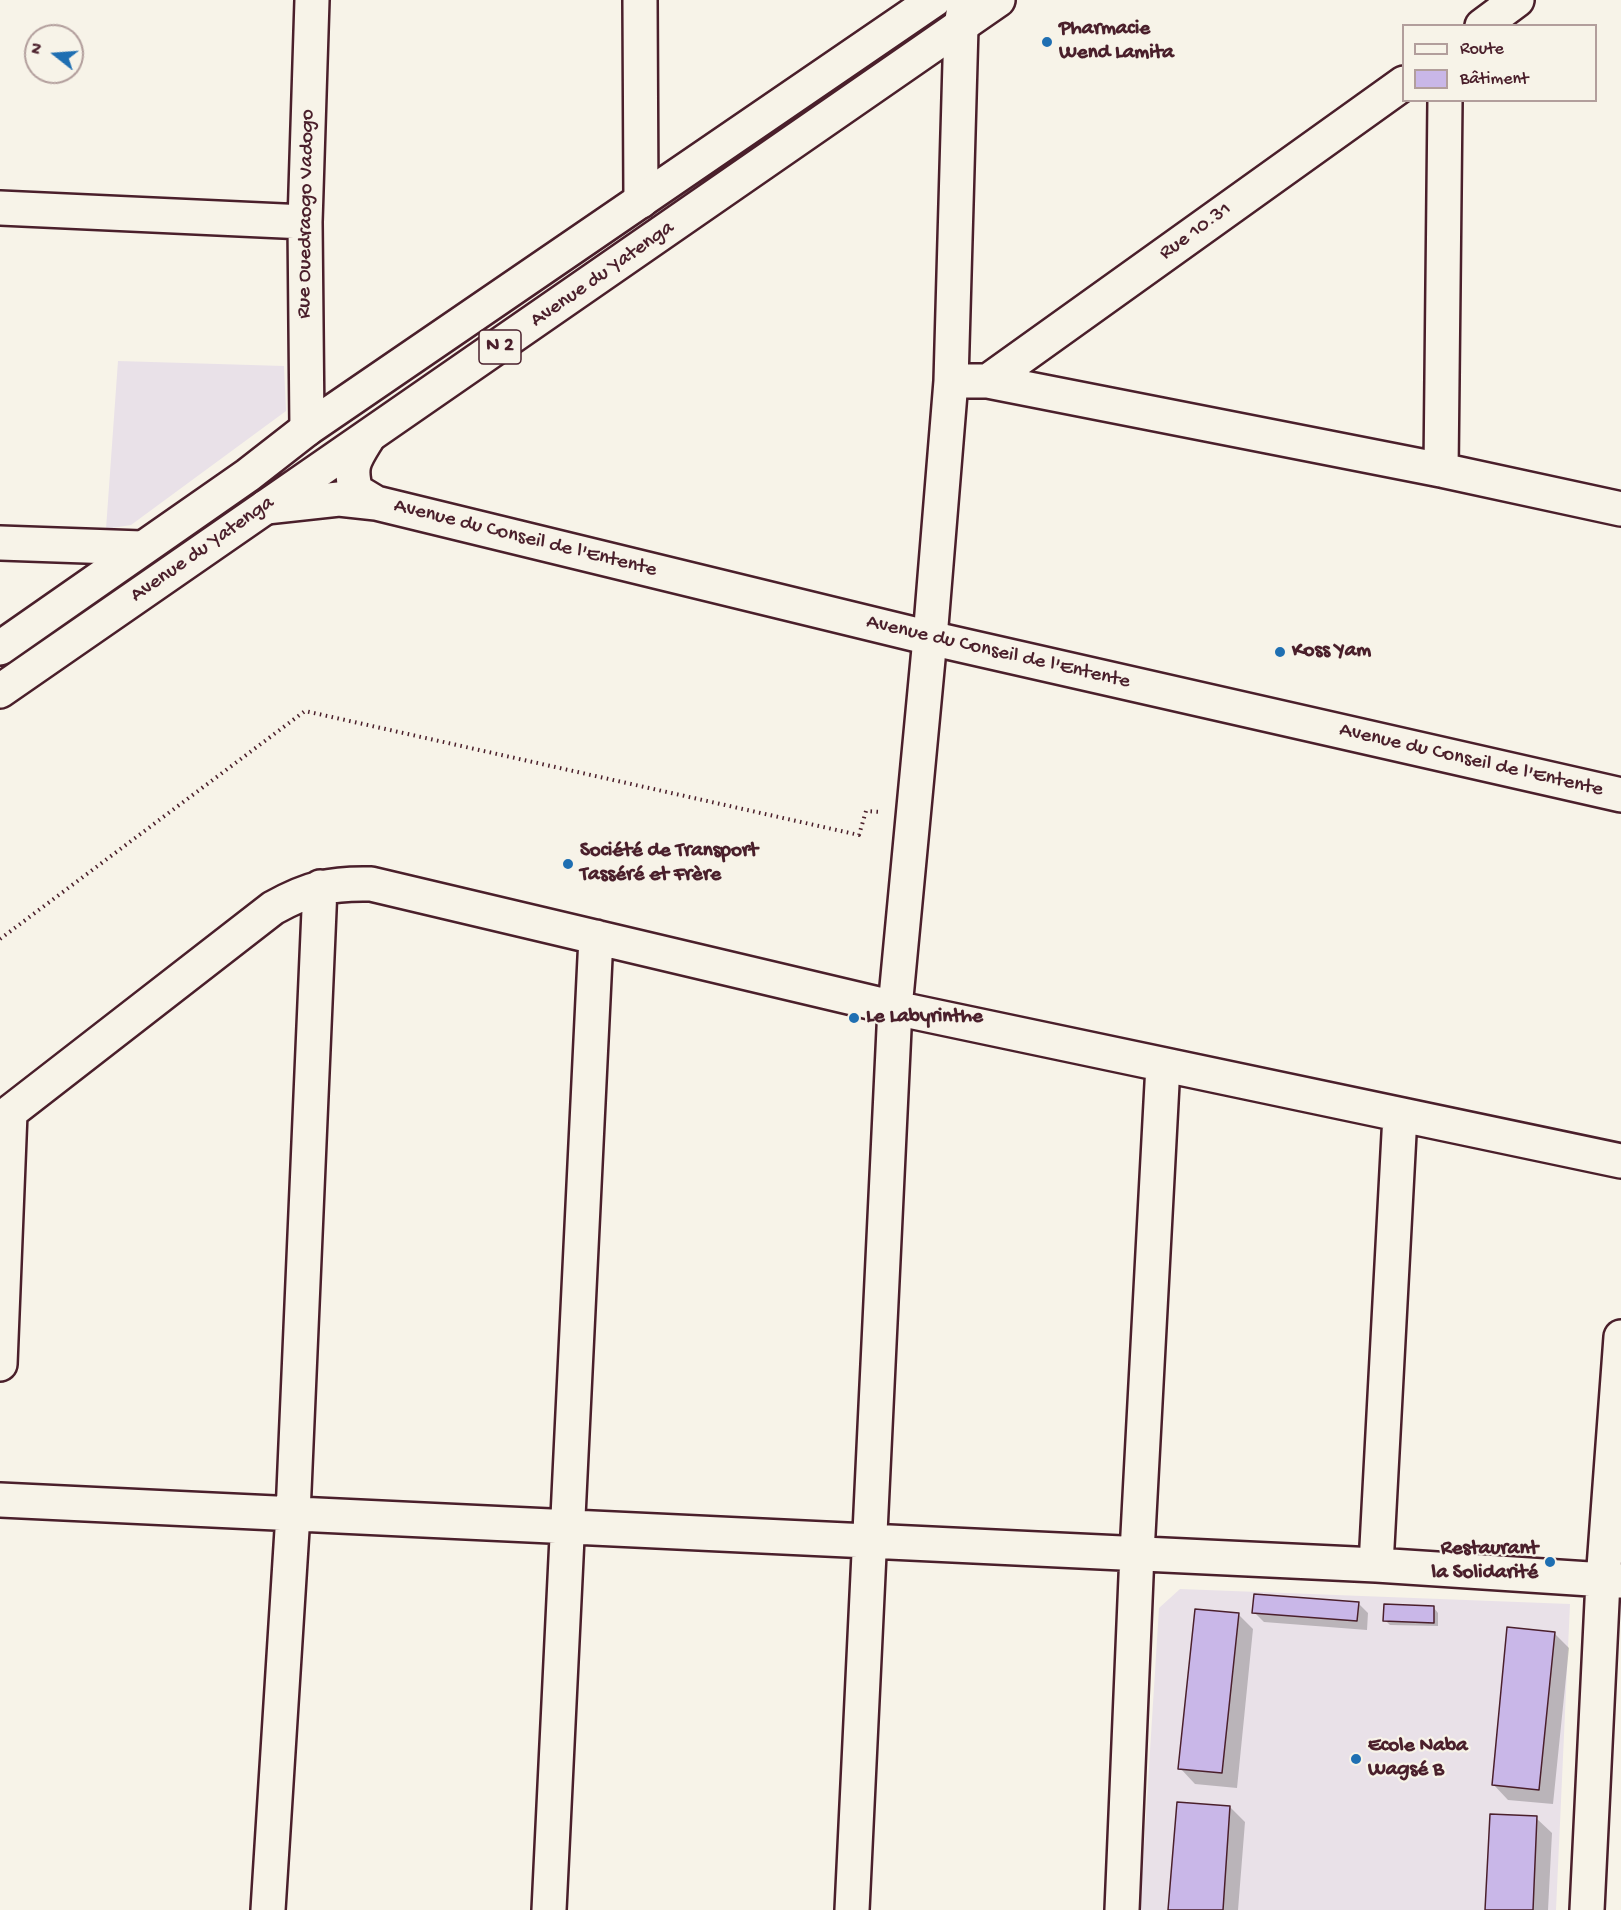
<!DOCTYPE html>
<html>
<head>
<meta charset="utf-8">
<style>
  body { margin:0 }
  #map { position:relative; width:1621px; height:1910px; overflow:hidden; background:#f7f3e8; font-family:"Gochi Hand",sans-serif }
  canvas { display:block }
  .legend { position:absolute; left:1402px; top:24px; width:195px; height:78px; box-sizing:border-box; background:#f7f3e8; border:2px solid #b29e9c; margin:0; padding:8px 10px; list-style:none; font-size:18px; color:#4a1f2b }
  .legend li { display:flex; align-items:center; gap:12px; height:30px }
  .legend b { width:30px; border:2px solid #b29e9c }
  .north { position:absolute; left:24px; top:24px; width:60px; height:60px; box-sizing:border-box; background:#f7f3e8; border:2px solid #b29e9c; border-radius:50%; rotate:287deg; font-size:16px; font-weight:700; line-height:24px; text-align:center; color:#4a1f2b }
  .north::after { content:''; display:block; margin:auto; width:21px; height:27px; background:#1f6fb2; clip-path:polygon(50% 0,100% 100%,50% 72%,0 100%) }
</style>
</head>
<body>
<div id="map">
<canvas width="1621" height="1910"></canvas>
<ul class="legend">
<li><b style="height:8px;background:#f7f3e8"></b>Route</li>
<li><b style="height:16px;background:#c9b7e8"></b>Bâtiment</li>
</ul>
<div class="north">N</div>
</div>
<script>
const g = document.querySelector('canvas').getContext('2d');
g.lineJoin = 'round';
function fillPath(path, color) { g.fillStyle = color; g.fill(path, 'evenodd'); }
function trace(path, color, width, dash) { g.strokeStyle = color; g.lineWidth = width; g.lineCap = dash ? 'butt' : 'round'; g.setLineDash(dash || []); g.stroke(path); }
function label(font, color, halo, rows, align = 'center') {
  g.font = font + ' "Gochi Hand",sans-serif'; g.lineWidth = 4.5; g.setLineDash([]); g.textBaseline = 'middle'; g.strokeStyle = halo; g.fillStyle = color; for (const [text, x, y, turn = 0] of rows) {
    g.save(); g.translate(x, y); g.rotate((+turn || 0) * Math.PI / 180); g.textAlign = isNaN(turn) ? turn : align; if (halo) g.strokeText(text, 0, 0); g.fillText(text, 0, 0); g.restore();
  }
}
const built = new Path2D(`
  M118,361L284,366L286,411L131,525L106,529Z
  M1180,1589L1570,1604L1556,1910H1140L1159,1608Z`);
const shadow = new Path2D(`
  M1358,1603L1368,1613L1367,1630L1264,1622L1254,1612Z
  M1434,1608L1438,1613V1626L1390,1625L1385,1620Z
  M1238,1614L1253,1629L1237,1788L1195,1784L1180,1768Z
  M1554,1633L1569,1648L1553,1804L1508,1800L1493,1784Z
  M1230,1807L1245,1822L1238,1910H1170Z
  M1536,1818L1552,1833L1548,1910H1487Z`);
const building = new Path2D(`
  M1254,1594L1359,1602L1357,1621L1252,1613Z
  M1384,1604L1434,1606V1623L1383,1621Z
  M1195,1609L1239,1613L1222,1773L1178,1769Z
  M1507,1627L1555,1632L1539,1790L1492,1785Z
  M1177,1802L1230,1806L1223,1910H1168Z
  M1490,1814L1537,1816L1533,1910H1485Z`);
const path = new Path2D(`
  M0,939L305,711L859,835L866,811L881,812`);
const street = new Path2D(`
  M640,0L641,201
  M1482,26L1517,0
  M0,208L305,222
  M951,381H988L1441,470L1621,509
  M988,381L1404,83
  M307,429L305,222L312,0
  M1441,470L1445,100
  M0,543L142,548
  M0,1120L273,908C309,888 330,883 371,884L895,1008L1621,1161
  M0,1364L10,1113
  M0,1500L1376,1565L1621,1581
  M1376,1565L1400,1115
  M268,1910L293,1514L320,887
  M549,1910L596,937
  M852,1910L895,1008L930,638L951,381L961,27L965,0
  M1122,1910L1137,1553L1163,1065
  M1587,1910L1603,1581L1621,1337`);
const secondary = new Path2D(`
  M367,439C354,460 349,466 356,491L376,503
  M266,507L339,499L376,503L930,638L1621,795`);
const primary = new Path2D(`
  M0,648L248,475L307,429L934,0
  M0,691L998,0`);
const markers = [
  [1047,42,6,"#1f6fb2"],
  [1280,652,6,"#1f6fb2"],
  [568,864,6,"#1f6fb2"],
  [854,1018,6,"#1f6fb2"],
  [1550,1562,6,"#1f6fb2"],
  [1356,1759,6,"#1f6fb2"]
];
const shields = [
  [500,347,42]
];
const shieldNames = [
  ["N 2",500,347]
];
const poiNames = [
  ["Pharmacie",1059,30],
  ["Wend Lamita",1059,54],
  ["Koss Yam",1292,652],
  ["Société de Transport",580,852],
  ["Tasséré et Frère",580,876],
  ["Le Labyrinthe",866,1018],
  ["Restaurant",1538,1550,"right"],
  ["la Solidarité",1538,1574,"right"],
  ["Ecole Naba",1368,1747],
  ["Wagsé B",1368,1771]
];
const streetNames = [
  ["Rue Ouedraogo Vadogo",307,214,-89],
  ["Rue 10.31",1196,232,-36],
  ["Avenue du Yatenga",603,275,-35],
  ["Avenue du Conseil de l'Entente",525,539,14],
  ["Avenue du Yatenga",203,550,-35],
  ["Avenue du Conseil de l'Entente",998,653,13],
  ["Avenue du Conseil de l'Entente",1471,761,13]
];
fillPath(built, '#e9e1e8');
fillPath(shadow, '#0003');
fillPath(building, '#c9b7e8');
trace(building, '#4a1f2b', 1.5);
trace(street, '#4a1f2b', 38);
trace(secondary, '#4a1f2b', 38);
trace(primary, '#4a1f2b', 38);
trace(path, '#4a1f2b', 4, [1.5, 4.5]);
trace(street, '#f7f3e8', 33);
trace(secondary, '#f7f3e8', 33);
trace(primary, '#f7f3e8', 33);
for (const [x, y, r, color] of markers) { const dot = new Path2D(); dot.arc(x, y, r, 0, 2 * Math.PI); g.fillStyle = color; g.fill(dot); trace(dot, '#f7f3e8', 2); }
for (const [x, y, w] of shields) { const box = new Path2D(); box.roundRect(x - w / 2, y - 17, w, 34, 4.5); g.fillStyle = '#f7f3e8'; g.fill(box); trace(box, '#4a1f2b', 1.5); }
label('bold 20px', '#4a1f2b', null, shieldNames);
label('bold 21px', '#4a1f2b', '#f7f3e8', poiNames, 'left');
label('21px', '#4a1f2b', '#f7f3e8', streetNames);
</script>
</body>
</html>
